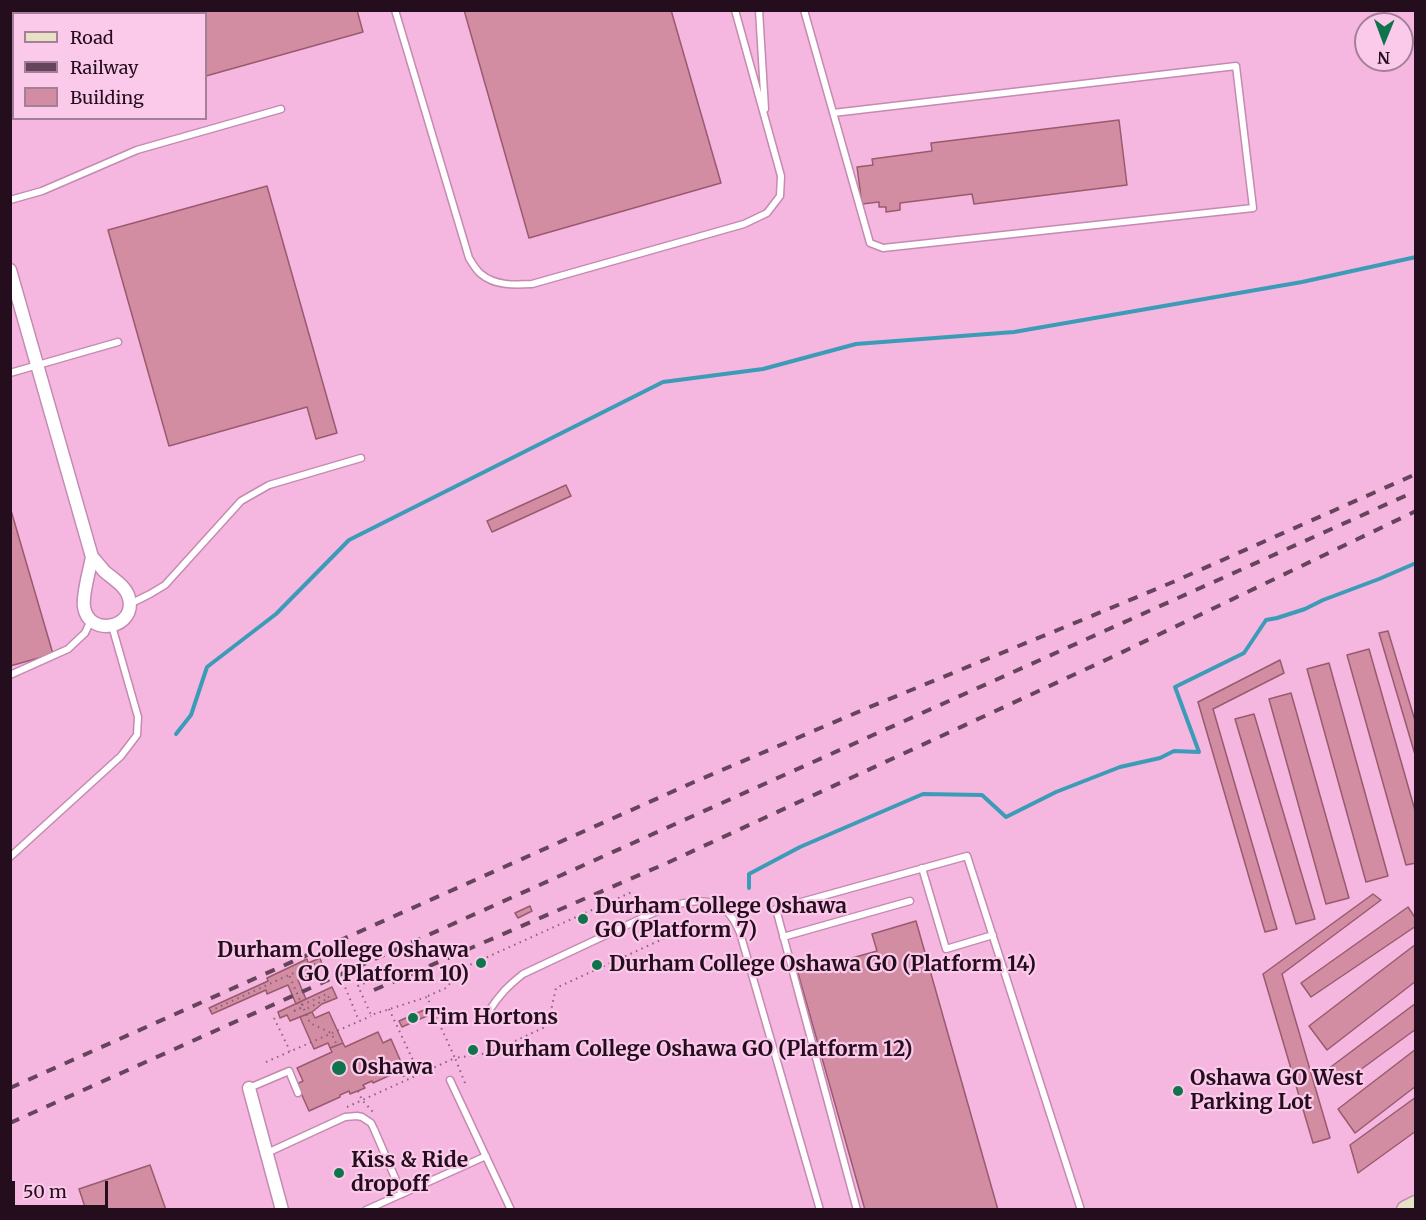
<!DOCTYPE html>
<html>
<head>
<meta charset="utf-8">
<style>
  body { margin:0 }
  #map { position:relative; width:1426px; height:1220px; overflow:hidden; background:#f5b7e0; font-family:Merriweather,serif }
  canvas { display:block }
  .frame { position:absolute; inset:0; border:12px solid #240e1d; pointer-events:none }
  .legend { position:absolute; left:12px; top:12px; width:195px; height:108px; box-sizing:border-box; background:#fbc9ea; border:2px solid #a57e98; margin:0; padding:8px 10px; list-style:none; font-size:18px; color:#240e1d }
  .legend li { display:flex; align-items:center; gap:12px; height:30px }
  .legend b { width:30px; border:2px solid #a57e98 }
  .north { position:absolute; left:1354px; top:12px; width:60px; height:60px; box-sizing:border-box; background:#fbc9ea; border:2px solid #a57e98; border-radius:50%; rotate:181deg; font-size:16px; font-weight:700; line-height:24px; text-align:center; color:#240e1d }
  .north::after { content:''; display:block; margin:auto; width:21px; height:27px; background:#0f744b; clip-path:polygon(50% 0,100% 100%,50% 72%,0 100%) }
  .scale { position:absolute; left:12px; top:1181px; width:96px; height:27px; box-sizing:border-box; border:3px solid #240e1d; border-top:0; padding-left:8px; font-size:18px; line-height:21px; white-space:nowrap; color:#240e1d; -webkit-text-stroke:4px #fbc9ea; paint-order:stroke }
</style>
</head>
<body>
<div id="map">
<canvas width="1426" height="1220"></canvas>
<div class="frame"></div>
<ul class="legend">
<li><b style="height:8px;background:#e7e2c5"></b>Road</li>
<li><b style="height:8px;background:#66445b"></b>Railway</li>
<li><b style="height:16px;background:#d28da2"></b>Building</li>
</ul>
<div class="north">N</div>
<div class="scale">50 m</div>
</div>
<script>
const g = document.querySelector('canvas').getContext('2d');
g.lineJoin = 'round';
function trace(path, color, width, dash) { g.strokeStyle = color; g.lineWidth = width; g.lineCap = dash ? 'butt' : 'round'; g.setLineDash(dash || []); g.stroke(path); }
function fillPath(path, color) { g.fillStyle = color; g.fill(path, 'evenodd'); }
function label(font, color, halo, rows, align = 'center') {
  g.font = font + ' Merriweather,serif'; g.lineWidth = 4.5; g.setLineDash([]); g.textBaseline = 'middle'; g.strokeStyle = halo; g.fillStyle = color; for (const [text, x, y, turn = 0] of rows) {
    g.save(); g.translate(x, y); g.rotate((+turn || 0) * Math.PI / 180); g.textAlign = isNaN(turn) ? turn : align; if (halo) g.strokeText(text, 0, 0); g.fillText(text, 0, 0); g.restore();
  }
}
const stream = new Path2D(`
  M176,734L191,715L207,667L276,614L349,540L663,382L763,369L856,344L1014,332L1302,282L1416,257
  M749,888V874L800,847L923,794L982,795L1006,817L1056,792L1120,767L1160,758L1174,751L1199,752L1175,687L1244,653L1266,620L1277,618L1305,609L1323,600L1379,579L1416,563`);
const building = new Path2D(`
  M21,10H357L363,32L206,76V14H21Z
  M464,10H671L721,183L529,238Z
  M1119,120L1127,185L974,204L972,194L900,203V210L886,212V207H879V202L862,204L857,167L873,165L872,159L932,151L931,143Z
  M267,186L337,433L316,439L307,407L169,446L108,230Z
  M566,485L571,496L492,532L487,521Z
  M10,507L53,654L10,666Z
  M1388,631L1416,724V758L1379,633Z
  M1369,649L1416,814V863L1406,865L1347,655Z
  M1280,660L1284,673L1213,709L1277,929L1265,932L1198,702Z
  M1329,663L1388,876L1366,882L1307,669Z
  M1291,693L1349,898L1326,904L1269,699Z
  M1254,714L1315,919L1296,924L1235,719Z
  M1373,894L1381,900L1282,974L1330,1138L1313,1143L1263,974Z
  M530,906L532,911L518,918L515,913Z
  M1408,907L1416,919V926L1311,997L1301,983Z
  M916,921L998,1210H865L798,973L877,951L872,934Z
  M1416,944V981L1327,1050L1309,1026Z
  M320,958L322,964L311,970L312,974L298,980L306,999L296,1004L288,985L267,994L266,990L212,1014L209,1008L268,981L267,978L307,959L308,963Z
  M332,987L337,998L322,1004L312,1012L290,1021L287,1015L280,1018L278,1012Z
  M1416,1003V1029L1341,1084L1328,1069Z
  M424,1010L427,1016L402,1027L399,1021Z
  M312,1012L315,1018L329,1012L343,1043L330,1048L328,1043L314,1049L300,1017Z
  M378,1032L383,1043L391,1039L404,1069L373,1083L372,1081L363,1085L365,1088L350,1094L349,1091L340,1095V1097L309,1111L297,1084L303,1081L297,1068L332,1052L330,1048L343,1043L345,1047Z
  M1416,1049V1086L1355,1133L1338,1109Z
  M1416,1097V1131L1358,1173L1350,1145Z
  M150,1165L166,1210H86L79,1189Z`);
const path = new Path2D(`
  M343,982L359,1021
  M428,996L446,988L463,968L634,891
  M302,1005L327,994L329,998L304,1010
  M389,1009L419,1073
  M210,1011L289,975
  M294,1011L303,1007L310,1023L331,1033L337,1045
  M274,1018L290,1051
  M266,1062L371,1016
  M401,1070L405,1079
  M465,1083L455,1058L489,1053L543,1028L548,1024L556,988L665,938
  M358,1091L362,1100L373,1112
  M347,1107L455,1058L427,997L371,1015L358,986L365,983
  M253,1209V1210`);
const lane = new Path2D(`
  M395,10L469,258C472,263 476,270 481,274C495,286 515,285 532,284L744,224L767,213L780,196L781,176L735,10
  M759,10L765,109
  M804,10L870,243L883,248L1253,208L1236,66L833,113
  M10,200L42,191L137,150L281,109
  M10,373L118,342
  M130,604L150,594L165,585L241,501L269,485L361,458
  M10,675L68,649L85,633L91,620
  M10,857L121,756L137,735L138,717L112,626
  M922,868L946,949L993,935
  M783,937L910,901
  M489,1011C499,995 508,986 523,974L655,912C676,904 705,894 724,909C732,915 736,924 740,933L820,1210
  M450,1080L511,1210
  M249,1088L289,1071L298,1093
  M267,1153L345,1117L357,1116L362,1117L371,1123L374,1129L402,1194
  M366,1210L486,1156
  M857,1210L776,909L967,856L1081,1210`);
const street = new Path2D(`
  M10,270L92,557
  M92,557C96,561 100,566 104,571C113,579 126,586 129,598C137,628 89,638 84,607C82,595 90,569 92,557Z
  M249,1088L282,1210`);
const secondary = new Path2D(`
  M1406,1210L1416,1205`);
const rail = new Path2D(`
  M374,990L667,863L1110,658L1416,511
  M10,1088L694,782L865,709L1082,620L1173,582L1416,474
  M10,1123L1416,491`);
const pathBridge = new Path2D(`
  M294,1011L303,1007L289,975L315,964`);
const markers = [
  [583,919,6,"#0f744b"],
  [481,963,6,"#0f744b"],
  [597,965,6,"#0f744b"],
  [413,1018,6,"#0f744b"],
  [473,1050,6,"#0f744b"],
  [339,1068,8,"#0f744b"],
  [1178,1091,6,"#0f744b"],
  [339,1173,6,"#0f744b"]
];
const poiNames = [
  ["Durham College Oshawa",595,907],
  ["GO (Platform 7)",595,931],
  ["Durham College Oshawa",469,951,"right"],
  ["GO (Platform 10)",469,975,"right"],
  ["Durham College Oshawa GO (Platform 14)",609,965],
  ["Tim Hortons",425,1018],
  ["Durham College Oshawa GO (Platform 12)",485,1050],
  ["Oshawa",352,1068],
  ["Oshawa GO West",1190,1079],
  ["Parking Lot",1190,1103],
  ["Kiss & Ride",351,1161],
  ["dropoff",351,1185]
];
trace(stream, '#3c9cb7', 4);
fillPath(building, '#d28da2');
trace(building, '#9a5a6e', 1.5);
trace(lane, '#c58ab2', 9);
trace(street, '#c58ab2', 15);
trace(secondary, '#c58ab2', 21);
trace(path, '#8a617d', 2, [1.5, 4.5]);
trace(lane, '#fff', 6);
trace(street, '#fff', 12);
trace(secondary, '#e7e2c5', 18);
trace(rail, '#66445b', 4, [10, 10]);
trace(pathBridge, '#8a617d', 2, [1.5, 4.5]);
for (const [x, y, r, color] of markers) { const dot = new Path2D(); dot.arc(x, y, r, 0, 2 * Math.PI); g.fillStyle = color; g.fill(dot); trace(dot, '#fbc9ea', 2); }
label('bold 21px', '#240e1d', '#fbc9ea', poiNames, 'left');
</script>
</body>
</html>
